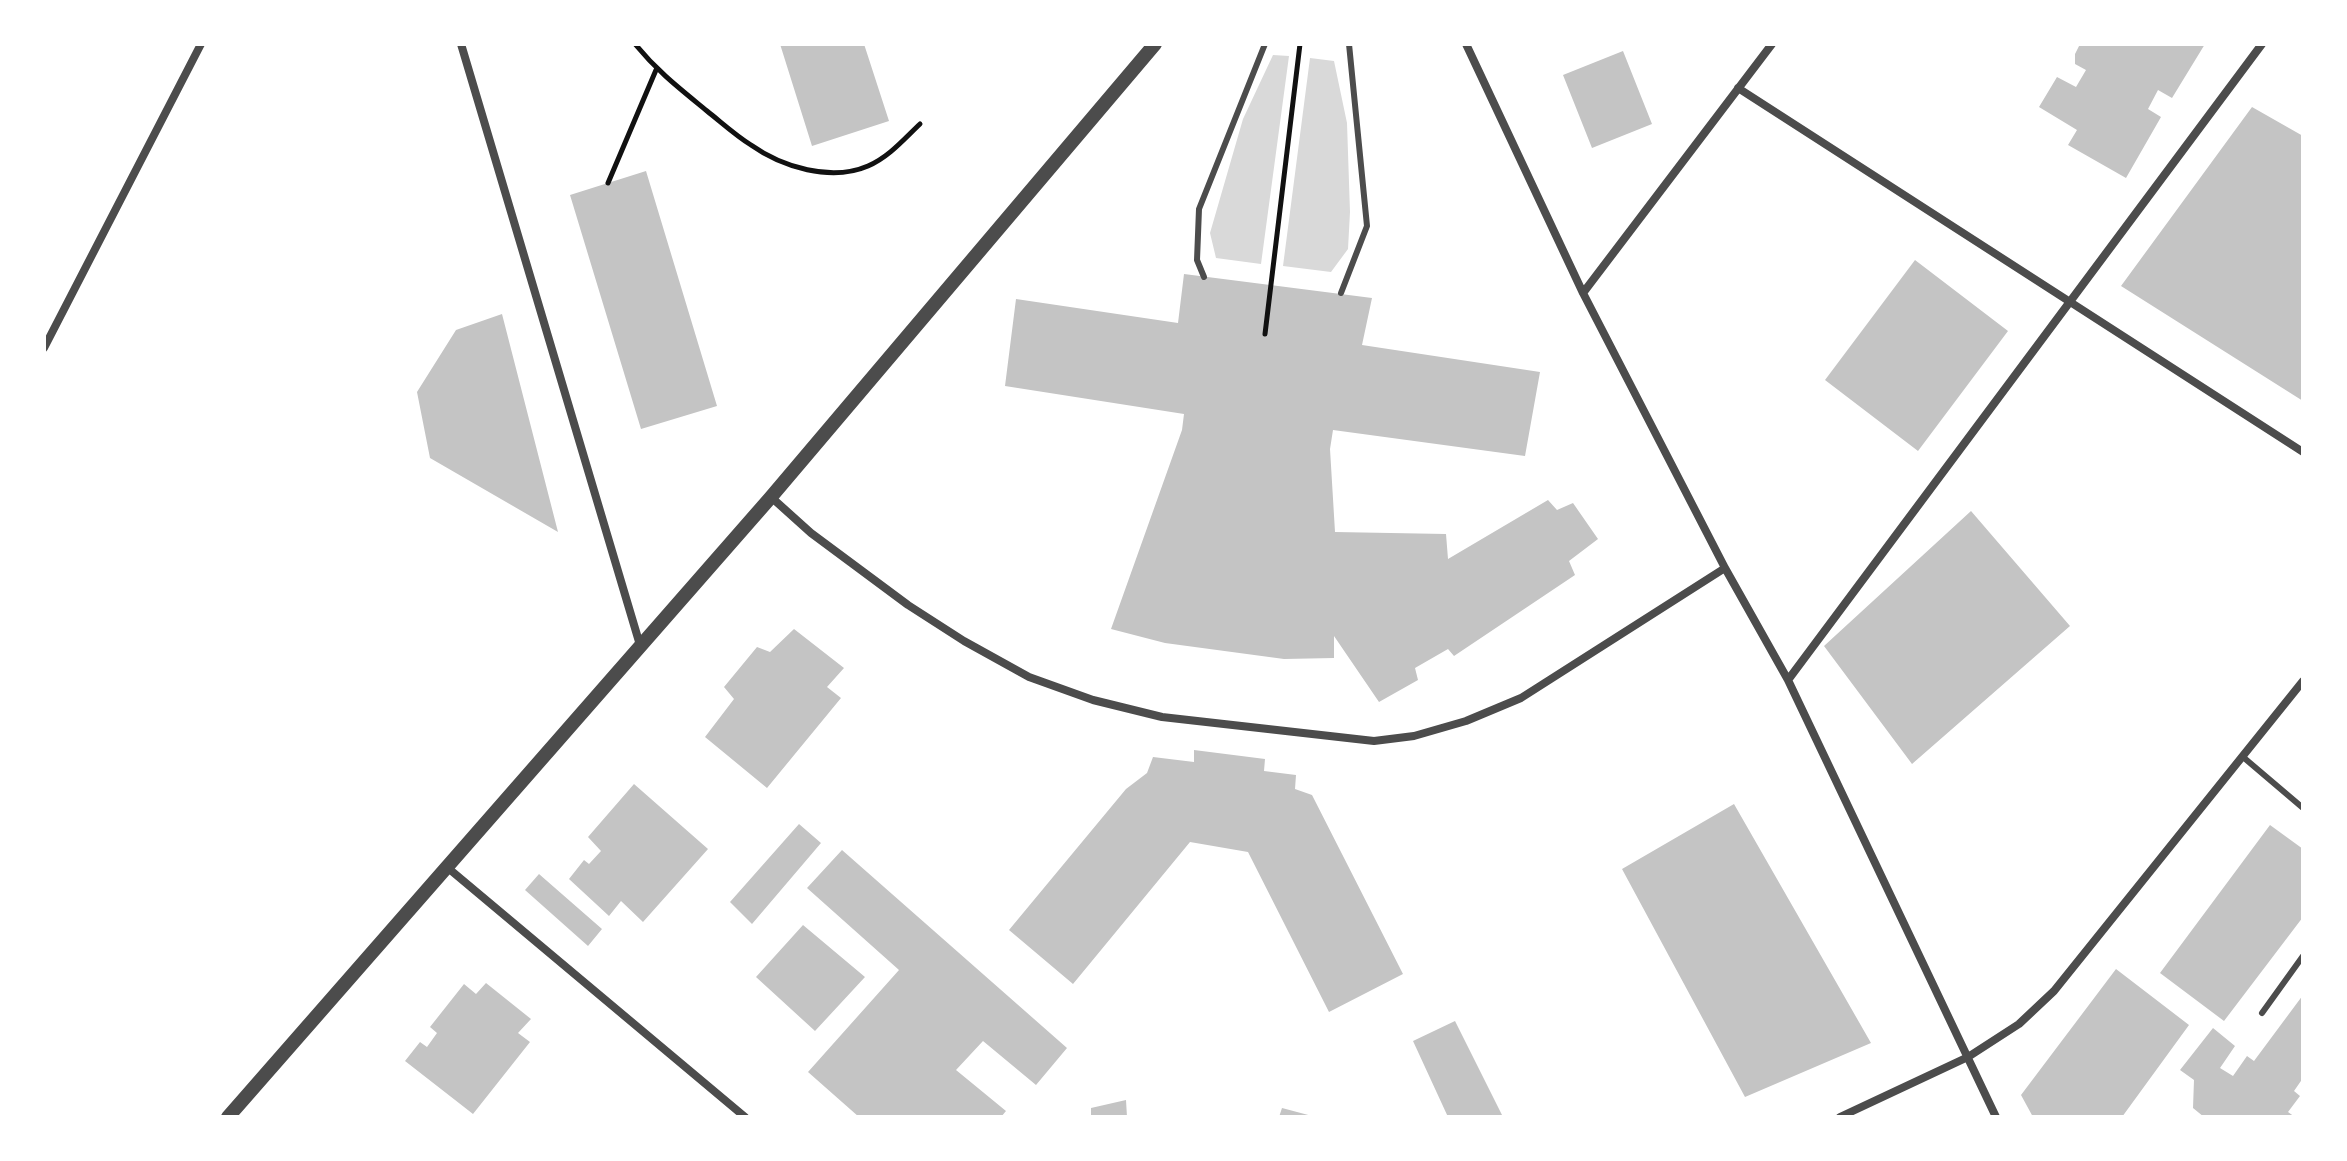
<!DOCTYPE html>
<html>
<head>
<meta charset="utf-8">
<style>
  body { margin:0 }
  #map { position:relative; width:2347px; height:1161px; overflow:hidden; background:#fff; font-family:"Fira Sans",sans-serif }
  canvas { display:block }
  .frame { position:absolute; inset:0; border:46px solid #fff; pointer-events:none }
</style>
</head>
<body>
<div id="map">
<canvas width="2347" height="1161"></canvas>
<div class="frame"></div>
</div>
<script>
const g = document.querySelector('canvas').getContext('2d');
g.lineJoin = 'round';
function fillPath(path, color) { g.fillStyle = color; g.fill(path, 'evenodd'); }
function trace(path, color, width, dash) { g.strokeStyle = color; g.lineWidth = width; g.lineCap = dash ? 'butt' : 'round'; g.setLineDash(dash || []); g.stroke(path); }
const water = new Path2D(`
  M1273,55L1289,56L1261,264L1216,258L1210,233L1243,119Z
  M1310,58L1334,61L1347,123L1350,212L1348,249L1331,272L1283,266Z`);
const building = new Path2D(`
  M780,44H864L889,121L812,146Z
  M2080,44H2205L2172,98L2158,90L2148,109L2161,117L2126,178L2068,145L2077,130L2039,107L2057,77L2076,87L2086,70L2075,64V54Z
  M1623,51L1652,124L1592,148L1563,75Z
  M2252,107L2303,136V401L2121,286Z
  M646,171L717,406L641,429L570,195Z
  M1915,260L2008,331L1918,451L1825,380Z
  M1184,274L1372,298L1362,345L1540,372L1525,456L1333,430L1330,449L1335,532L1446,534L1448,559L1548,500L1557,510L1573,503L1598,539L1569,561L1575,575L1454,656L1448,649L1415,668L1418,680L1379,702L1334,636V658L1284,659L1165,643L1111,629L1182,430L1184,414L1005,386L1016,299L1178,323Z
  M502,314L558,532L430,458L417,392L456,330Z
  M1971,511L2070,626L1912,764L1824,646Z
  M794,629L844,668L827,687L841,698L767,788L705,737L734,699L724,687L757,647L770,652Z
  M1194,750L1265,759L1264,771L1296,775L1295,789L1312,795L1403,974L1329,1012L1248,852L1190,842L1073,984L1009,930L1126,789L1147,773L1153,757L1194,762Z
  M634,784L708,849L643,922L621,901L609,916L569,879L584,860L589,864L601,851L588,837Z
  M1734,804L1871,1043L1745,1097L1622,869Z
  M799,824L821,843L752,924L730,902Z
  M2270,825L2303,849V917L2224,1021L2160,973Z
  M842,850L1067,1048L1036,1085L983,1041L956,1070L1006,1111L1001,1117H859L808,1072L899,970L807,888Z
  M539,874L602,929L588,946L525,890Z
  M803,925L865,977L815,1031L756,977Z
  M2116,969L2189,1025L2122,1117H2033L2021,1095Z
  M486,983L531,1019L518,1033L530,1042L473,1114L405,1061L420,1042L427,1047L437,1033L430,1027L464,984L476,994Z
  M2303,995V1078L2294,1091L2300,1096L2288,1112L2295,1117H2204L2193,1108L2194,1080L2180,1070L2213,1028L2235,1046L2220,1068L2233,1076L2247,1056L2254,1061Z
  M1455,1021L1503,1117H1448L1413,1041Z
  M1126,1100L1127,1117H1091V1108Z
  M1282,1108L1312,1116V1117H1279Z`);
const path = new Path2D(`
  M635,44C658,72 679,88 707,111C721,122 735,135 751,145C782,167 831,182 868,166C889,157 904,139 920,124
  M608,183L656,70
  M1265,334L1300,44`);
const service = new Path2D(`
  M1204,277L1197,260L1199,209L1265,44
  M1341,293L1367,226L1349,44
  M2243,757L2303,808
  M2262,1013L2303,956`);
const minor = new Path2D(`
  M461,44L640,645
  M1466,44L1583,293L1725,568L1788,680L1996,1117
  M1738,88L2303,452
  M1583,293L1772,44
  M44,348L201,44
  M771,497L811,533L908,605L964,641L1029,677L1093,700L1162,717L1374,741L1414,736L1466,721L1521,698L1725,568
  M1788,680L2262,44
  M448,868L745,1117
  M1840,1117L1968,1057L2019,1024L2054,991L2303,681`);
const tertiary = new Path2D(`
  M228,1117L771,497L1155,44`);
fillPath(water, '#d9d9d9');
fillPath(building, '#c4c4c4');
trace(path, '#111', 5);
trace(service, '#4c4c4c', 6);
trace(minor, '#4c4c4c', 8);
trace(tertiary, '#4c4c4c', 14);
</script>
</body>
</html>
